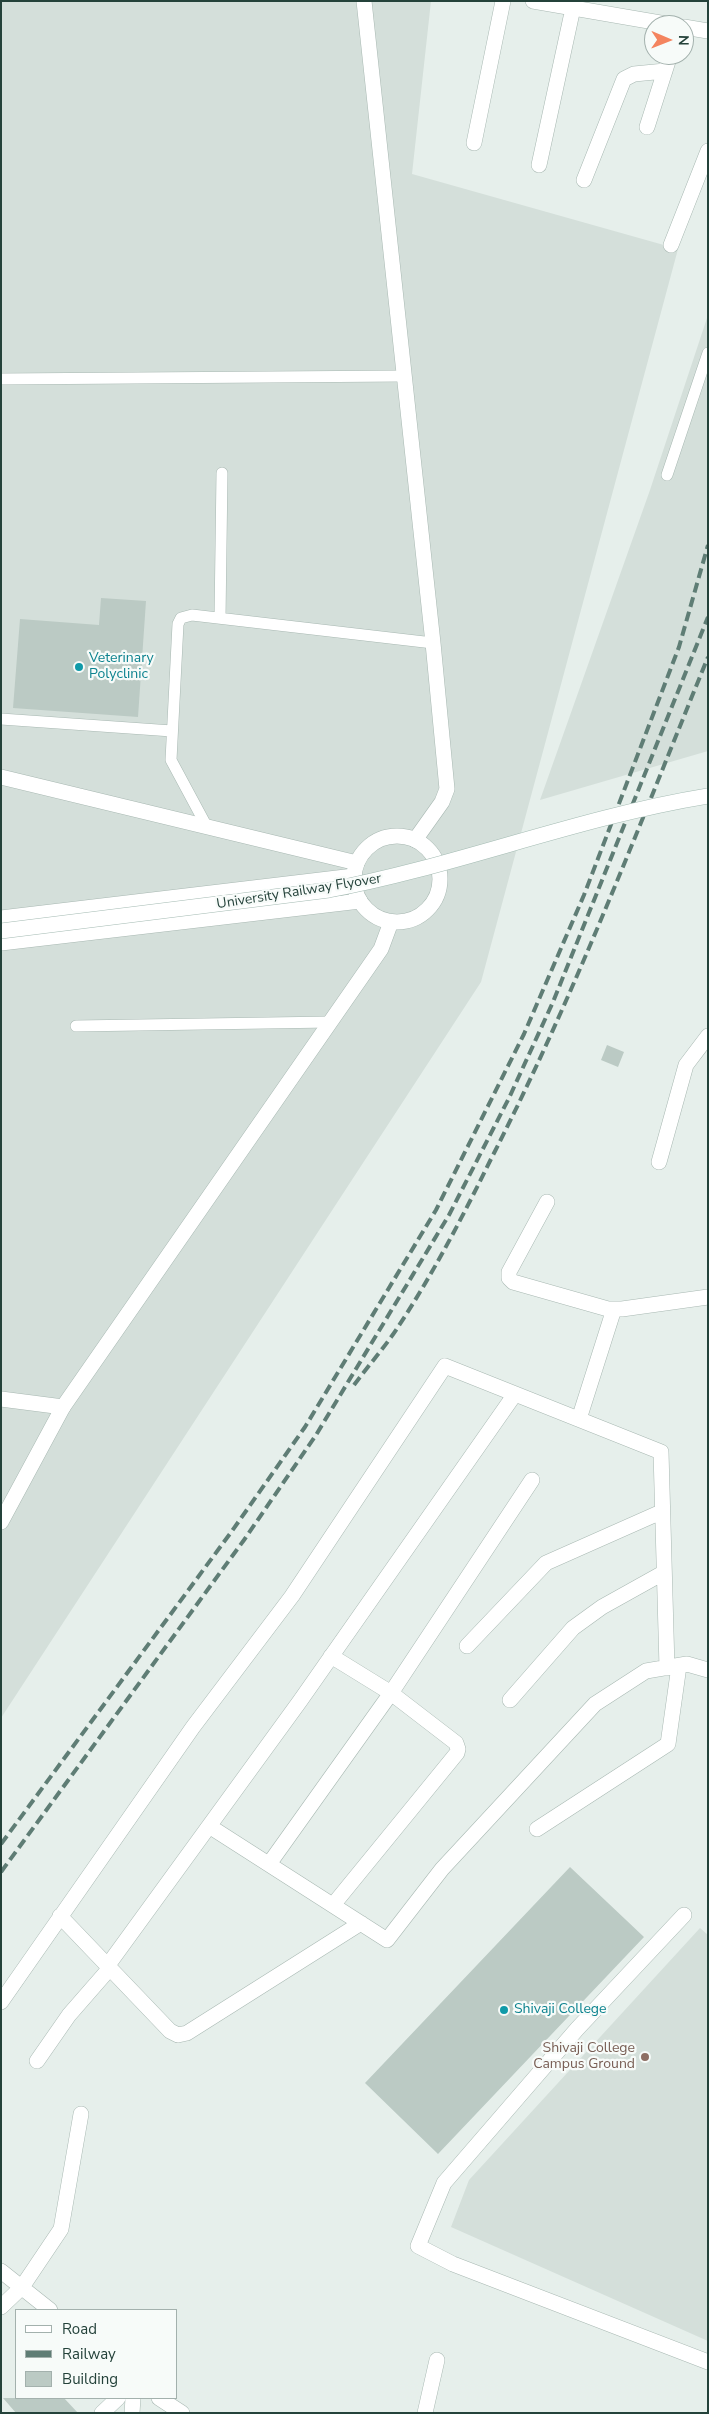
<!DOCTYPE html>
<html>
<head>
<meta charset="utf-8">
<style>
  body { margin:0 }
  #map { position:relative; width:709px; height:2414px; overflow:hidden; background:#e6efeb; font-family:"Nunito Sans",sans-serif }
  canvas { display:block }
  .frame { position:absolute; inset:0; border:2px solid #24423a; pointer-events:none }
  .legend { position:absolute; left:15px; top:2309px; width:162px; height:90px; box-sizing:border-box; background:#f7fbf9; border:1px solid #a3b1ad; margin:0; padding:6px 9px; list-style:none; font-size:15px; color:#24423a }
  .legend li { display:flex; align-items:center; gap:10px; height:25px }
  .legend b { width:25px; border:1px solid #a3b1ad }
  .north { position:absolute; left:644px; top:15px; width:50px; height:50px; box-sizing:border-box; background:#f7fbf9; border:1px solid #a3b1ad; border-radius:50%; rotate:91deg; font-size:14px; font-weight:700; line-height:20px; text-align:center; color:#24423a }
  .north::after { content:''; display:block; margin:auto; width:18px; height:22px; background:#f4845f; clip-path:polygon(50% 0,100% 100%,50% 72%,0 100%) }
</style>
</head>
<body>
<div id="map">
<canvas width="709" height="2414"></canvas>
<div class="frame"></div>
<ul class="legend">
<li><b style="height:6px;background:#fff"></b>Road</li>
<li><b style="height:6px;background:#5f7d75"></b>Railway</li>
<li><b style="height:14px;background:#bbcac4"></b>Building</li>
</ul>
<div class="north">N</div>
</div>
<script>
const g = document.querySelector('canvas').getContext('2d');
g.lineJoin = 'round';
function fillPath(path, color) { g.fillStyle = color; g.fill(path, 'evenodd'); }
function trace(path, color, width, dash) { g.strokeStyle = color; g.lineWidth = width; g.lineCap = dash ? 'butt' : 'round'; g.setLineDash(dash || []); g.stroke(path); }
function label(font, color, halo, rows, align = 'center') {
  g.font = font + ' "Nunito Sans",sans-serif'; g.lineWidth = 4.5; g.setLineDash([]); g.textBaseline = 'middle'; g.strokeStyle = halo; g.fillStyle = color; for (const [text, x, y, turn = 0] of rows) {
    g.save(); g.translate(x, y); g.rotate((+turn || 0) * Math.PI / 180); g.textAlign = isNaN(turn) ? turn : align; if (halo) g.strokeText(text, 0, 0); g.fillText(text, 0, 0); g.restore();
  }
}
const built = new Path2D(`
  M1,1H431L412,174L678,249L481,982L1,1718Z
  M708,315V751L540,800L650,490Z
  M700,1928L708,1935V2341L451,2227L469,2180Z`);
const building = new Path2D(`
  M101,598L146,601L138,717L13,708L20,619L99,625Z
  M607,1045L624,1052L618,1067L601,1060Z
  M570,1867L644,1937L438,2154L365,2083Z
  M3,2398H64L78,2413H16Z`);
const service = new Path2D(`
  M1,379L404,376
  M667,475L708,353
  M220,618L222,473
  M1,719L172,731
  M207,827L171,760L178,624L181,618L192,615L433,643
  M76,1026L331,1022`);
const minor = new Path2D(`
  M364,1L433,643L447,789L442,802L415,840
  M533,1L672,25
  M684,27L708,31
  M647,127L670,55
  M474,143L503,1
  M539,165L573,8
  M584,180L624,79L634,74L665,71
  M671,245L708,151
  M1,777L357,863
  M1,918L354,876
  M1,943L360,901
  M659,1162L686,1065L708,1036
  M547,1202L509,1272V1278L513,1282L608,1309H622L708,1297
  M1,1399L63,1407
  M579,1419L614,1309
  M467,1646L546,1563L661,1512
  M331,1656L391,1693L456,1743L458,1749L457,1753L333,1905
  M510,1700L573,1628L602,1607L663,1573
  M209,1826L387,1940L442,1869L595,1704L646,1671L687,1664L708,1670
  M537,1829L668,1744L679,1666
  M269,1864L391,1693L532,1480
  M684,1915L577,2029L444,2183L418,2246L453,2264L708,2362
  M60,1916L170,2031L178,2035L187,2033L361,1923
  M108,1965L300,1701L515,1394
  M1,2002L193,1727L292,1596L445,1366L661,1452L667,1668
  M37,2061L69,2015L110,1968
  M1,2271L50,2310
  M1,2307L22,2287L61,2229L81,2114
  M159,2398L182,2413
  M102,2413L118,2398
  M132,2413L133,2398
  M425,2413L437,2360`);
const tertiary = new Path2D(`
  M354 879a43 43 0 1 1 86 0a43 43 0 1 1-86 0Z
  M1,1522L63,1407L381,949L391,922`);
const rail = new Path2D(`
  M354,1385C368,1366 385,1347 398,1327C433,1274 463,1216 491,1159C574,997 639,826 708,657
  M1,1844L232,1531L305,1427L436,1210L524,1034L584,895L679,647L708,545
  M1,1872L244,1540L316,1435L449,1215L509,1098L553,1002L708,617`);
const secondaryBridge = new Path2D(`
  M1,931L329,890C457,866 579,817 708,796`);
const markers = [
  [79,667,5,"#0f9aa8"],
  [504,2010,5,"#0f9aa8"],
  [645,2057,5,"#8d6e63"]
];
const cultureNames = [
  ["Veterinary",89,659],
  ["Polyclinic",89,675],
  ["Shivaji College",514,2010]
];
const streetNames = [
  ["University Railway Flyover",299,892,-9]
];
const educationNames = [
  ["Shivaji College",635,2049],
  ["Campus Ground",635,2065]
];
fillPath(built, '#d4dfda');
fillPath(building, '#bbcac4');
trace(service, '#a8b8b2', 12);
trace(minor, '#a8b8b2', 16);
trace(tertiary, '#a8b8b2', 16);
trace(service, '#fff', 11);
trace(minor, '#fff', 15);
trace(tertiary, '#fff', 15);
trace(rail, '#5f7d75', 4, [10, 5]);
trace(secondaryBridge, '#a4bbb3', 16, []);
trace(secondaryBridge, '#fff', 15);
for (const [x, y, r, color] of markers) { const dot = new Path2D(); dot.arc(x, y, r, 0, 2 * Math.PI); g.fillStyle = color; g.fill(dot); trace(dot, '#f7fbf9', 2); }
label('14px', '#0d838f', '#f7fbf9', cultureNames, 'left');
label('14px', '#24423a', '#f7fbf9', streetNames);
label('14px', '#785e54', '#f7fbf9', educationNames, 'right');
</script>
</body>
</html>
